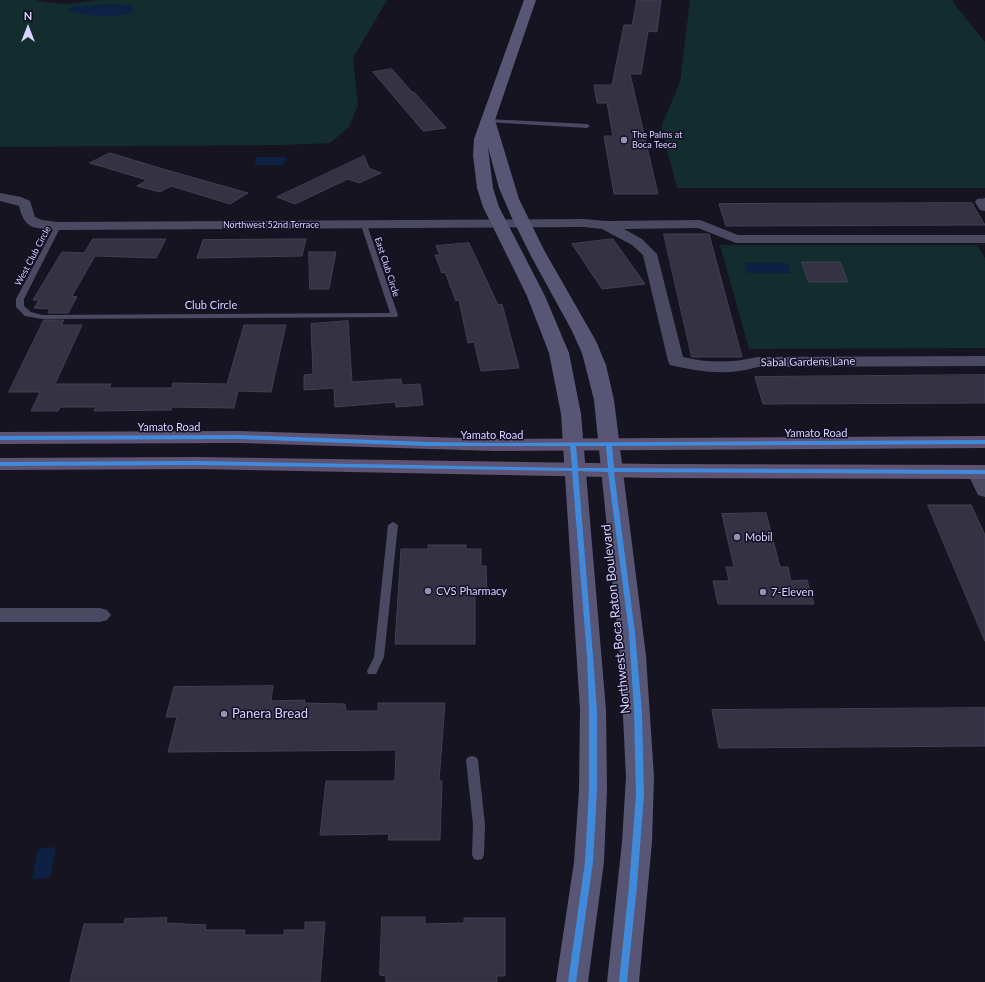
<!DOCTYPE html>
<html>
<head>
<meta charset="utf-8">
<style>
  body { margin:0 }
  #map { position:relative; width:985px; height:982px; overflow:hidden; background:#161421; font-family:Lato,sans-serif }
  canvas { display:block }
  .north { position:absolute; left:8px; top:8px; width:40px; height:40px; -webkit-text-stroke:3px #130f26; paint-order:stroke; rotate:0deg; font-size:11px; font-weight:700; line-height:16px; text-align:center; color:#d9d4ff }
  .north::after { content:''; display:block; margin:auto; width:14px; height:18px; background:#d9d4ff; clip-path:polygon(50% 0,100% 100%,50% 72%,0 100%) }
</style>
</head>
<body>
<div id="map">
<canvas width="985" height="982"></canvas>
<div class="north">N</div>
</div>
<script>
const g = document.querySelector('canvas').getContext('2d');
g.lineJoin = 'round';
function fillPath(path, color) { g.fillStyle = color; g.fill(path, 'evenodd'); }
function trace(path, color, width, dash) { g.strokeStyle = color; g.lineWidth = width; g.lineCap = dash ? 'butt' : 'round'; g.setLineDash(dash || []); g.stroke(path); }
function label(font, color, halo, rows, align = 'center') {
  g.font = font + ' Lato,sans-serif'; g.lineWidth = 3; g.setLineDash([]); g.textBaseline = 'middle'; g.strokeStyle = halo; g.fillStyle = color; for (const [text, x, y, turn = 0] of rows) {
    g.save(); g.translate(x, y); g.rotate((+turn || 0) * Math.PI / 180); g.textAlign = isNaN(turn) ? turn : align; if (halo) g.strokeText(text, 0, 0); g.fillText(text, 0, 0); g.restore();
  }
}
const green = new Path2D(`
  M0,0H36L43,2L67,4L100,0H387L353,58L358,105L349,127L330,143L281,145L0,147Z
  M690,0H952L955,5L985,42V188H677L661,127L680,82Z
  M720,245H977L985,258V348L749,349Z`);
const water = new Path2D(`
  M111,4L131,6L134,9V11C121,19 82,16 68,10L73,7Z
  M256,157H286L284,165H254Z
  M744,263H787L791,273H747Z
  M56,847L50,878L32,879L38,849Z`);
const building = new Path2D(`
  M637,0H661L657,32L648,31L641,74H630L658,194H614L604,136H613L607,103H597L594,85H612L624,25H632Z
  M392,69L412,92H414L446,128L423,131L373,72Z
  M110,153L170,171L248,193L230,204L171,186L160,192L137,186L147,180L90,163Z
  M364,156L369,168L381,173L359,183L348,179L295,204L277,197Z
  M972,203L985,225L726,226L719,204Z
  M664,234H709L742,357H692Z
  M93,239H166L156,258L95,256L72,296L77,297L68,313H48L50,309L34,308L39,300H33L62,252L84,253Z
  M288,239H306L302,256L197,258L203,240Z
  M613,239L645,284L602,289L572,244Z
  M469,243L498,305L502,304L519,368L481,371L474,342L468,343L459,300L456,301L445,272L442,273L435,255H440L436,246Z
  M309,252H336L329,289H310Z
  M802,262H840L848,282H809Z
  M44,320H64L61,325H82L55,384H111L109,388H172L173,383L227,384L244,325H286L271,392L238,391L234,408L172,407L171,410L94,411L96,407H60L58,411H31L40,392H9Z
  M348,321L352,382L401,379L402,385L420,384L423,405L396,407L395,402L335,407L334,388L304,390V375L313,374L311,324Z
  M985,375V403L763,404L755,377Z
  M928,505H971L985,535V641Z
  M766,513L780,567H788L791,581L807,580L814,604H718L713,581H729L726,567H734L722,514Z
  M428,545H466V549H481V566H486L487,593H475V644H395L401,549H428Z
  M273,686L271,701L305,700L304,703L345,704L346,711H378V703H445L439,781H442L440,840H388L389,834L320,835L326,781H395L396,750L168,752L177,717H166L174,687Z
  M985,708V746L719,748L712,710Z
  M382,917H425V924L464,923V918H505V976H497V982H386V976L380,975Z
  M167,918L166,923L206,925L205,930H245L244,935H284V930H305V922H325L320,982H70L84,924H124L125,919Z`);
const lane = new Path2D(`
  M488,119L587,124L590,126L587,128L486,122L485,121Z
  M364,223L367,225L398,315L397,317L42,319L25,316L16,307V299L55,226L58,224L61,226L24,299V306L31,312L42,315L390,313L361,225Z
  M393,522L398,525L384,657L376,674H368L367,671L374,657L388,525Z
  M472,756L476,757L478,760L485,825L484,855L482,859L478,860L474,859L472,855L473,825L466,760L468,757Z`);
const street = new Path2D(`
  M0,193L21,197L30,201L35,217L42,220L58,222L584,219L606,221L700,220L738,235H985V243H736L698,228L624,229L642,239L657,254L683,357C709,363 731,363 757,357L985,356V366L758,367C728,376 700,372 670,365L668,361L643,255L632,245L602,229L584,227L58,230C35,228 25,231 19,206L0,201Z
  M985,198V211L980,210L975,202L977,199Z
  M976,466L983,468L985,472V497L978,495L967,472L969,468Z
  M0,608H100L107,610L111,615L107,620L100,622H0Z`);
const secondary = new Path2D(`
  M524,0H536L495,120L519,199L544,250L596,341L606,365L614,400L646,656L654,777L652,842L639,982H607L622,842L626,777L620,656L594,400L582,353L571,329L532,258L512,218L499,188L488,147L493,188L499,207L545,296L569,353L581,414L606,710L607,790L604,862L588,982H556L574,862L579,790L580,710L561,414L549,353L527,296L483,207L477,188L473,155L474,139Z`);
const primary = new Path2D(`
  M239,431L495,439L985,436V448L495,451L239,443L0,444V432Z
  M197,457L656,464L985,465V479L656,478L197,469L0,470V458Z`);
const cycleway = new Path2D(`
  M239,435L429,442L495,443L985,440V444L612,446L614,468L985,470V474L614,472L635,633L642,712L644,794L637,886L627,982H619L629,886L636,794L634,712L629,633L608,472L578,471L593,656L597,710V790L593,862L576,982H568L585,862L589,790V710L587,656L572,471L197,465L0,466V462L197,461L572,468L570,446H429L239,439L0,440V436ZM576,446H606L608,468H578Z`);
const markers = [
  [624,140,4,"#9591b1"],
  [737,537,4,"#9591b1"],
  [428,591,4,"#9591b1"],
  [763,592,4,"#9591b1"],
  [224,714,4,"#9591b1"]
];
const farPoinames = [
  ["The Palms at",632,135],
  ["Boca Teeca",632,145]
];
const farStreetnames = [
  ["Northwest 52nd Terrace",271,225],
  ["West Club Circle",33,256,-62],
  ["East Club Circle",387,267,72]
];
const streetNames = [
  ["Club Circle",211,305],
  ["Sabal Gardens Lane",808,362,-1],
  ["Yamato Road",169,427],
  ["Yamato Road",816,433],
  ["Yamato Road",492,435]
];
const poiNames = [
  ["Mobil",745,537],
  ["CVS Pharmacy",436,591],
  ["7-Eleven",771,592]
];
const nearStreetnames = [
  ["Northwest Boca Raton Boulevard",616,619,-96]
];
const nearPoinames = [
  ["Panera Bread",232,714]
];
fillPath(green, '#132c2d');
fillPath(water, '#0d2144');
fillPath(building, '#343243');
trace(building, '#433f54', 1);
fillPath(lane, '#4a4962');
fillPath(street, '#4a4962');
fillPath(secondary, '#575674');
fillPath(primary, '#5e5373');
fillPath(cycleway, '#408adc');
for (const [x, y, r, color] of markers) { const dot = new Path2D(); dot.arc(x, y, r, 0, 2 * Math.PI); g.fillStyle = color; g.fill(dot); trace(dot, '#130f26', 1.5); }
label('9px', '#d9d4ff', '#130f26', farPoinames, 'left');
label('9px', '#d9d4ff', '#130f26', farStreetnames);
label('11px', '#d9d4ff', '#130f26', streetNames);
label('11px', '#d9d4ff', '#130f26', poiNames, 'left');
label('13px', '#d9d4ff', '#130f26', nearStreetnames);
label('13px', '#d9d4ff', '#130f26', nearPoinames, 'left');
</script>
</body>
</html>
